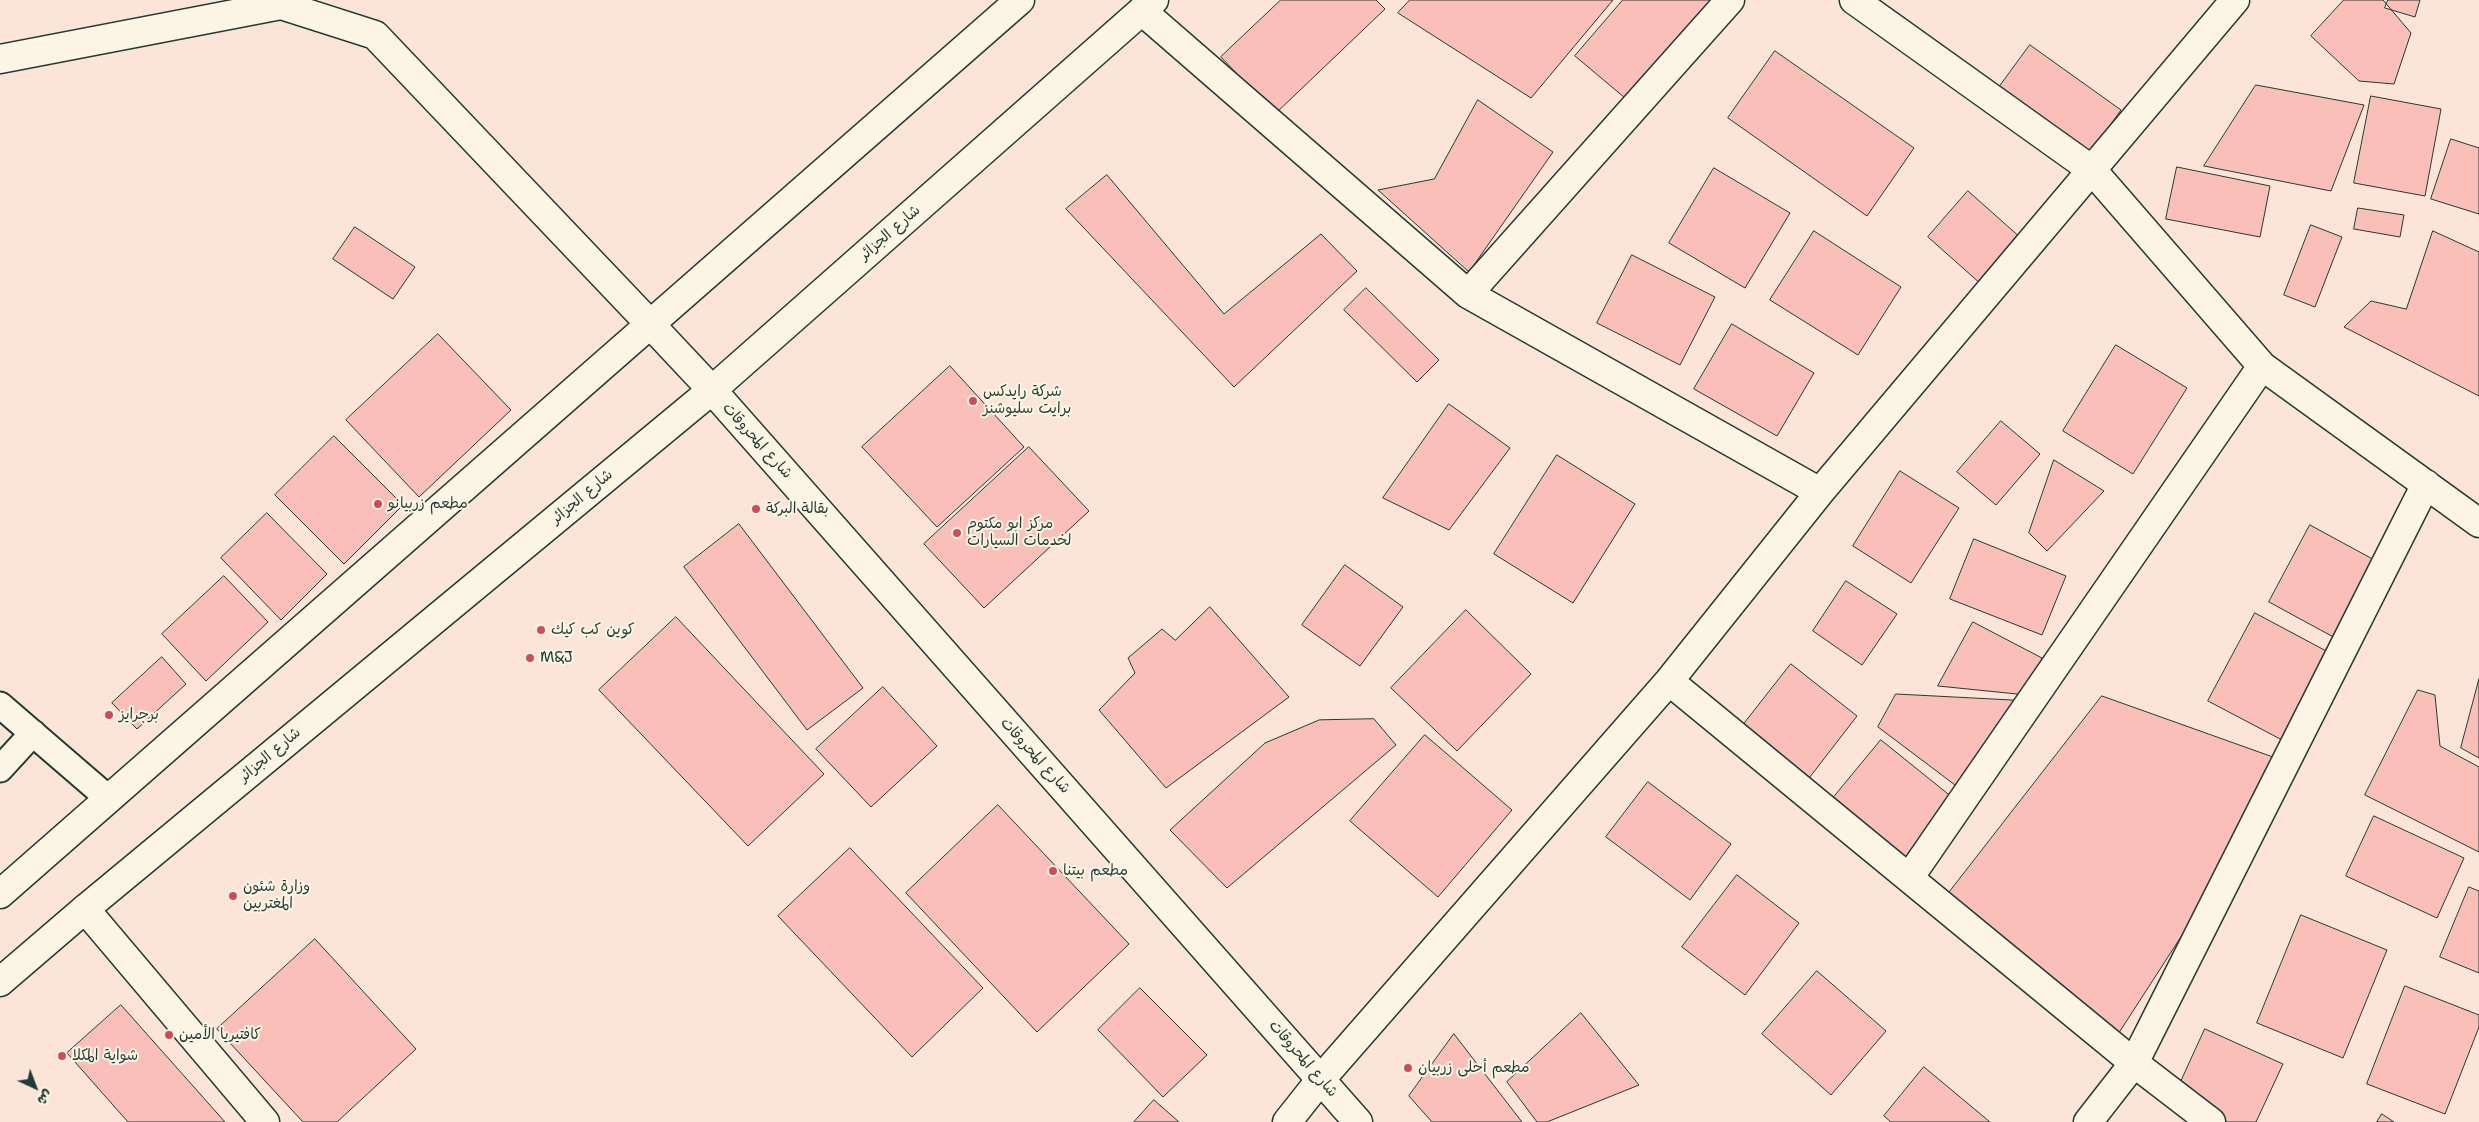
<!DOCTYPE html>
<html>
<head>
<meta charset="utf-8">
<style>
  body { margin:0 }
  #map { position:relative; width:2479px; height:1122px; overflow:hidden; background:#fce5d8; font-family:"Shantell Sans","Playpen Sans Arabic",sans-serif }
  canvas { display:block }
  .north { position:absolute; left:10px; top:1062px; width:50px; height:50px; -webkit-text-stroke:4px #fcf5e5; paint-order:stroke; rotate:137deg; font-size:14px; font-weight:700; line-height:20px; text-align:center; color:#1f3d34 }
  .north::after { content:''; display:block; margin:auto; width:18px; height:22px; background:#1f3d34; clip-path:polygon(50% 0,100% 100%,50% 72%,0 100%) }
</style>
</head>
<body>
<div id="map">
<canvas width="2479" height="1122"></canvas>
<div class="north">ش</div>
</div>
<script>
const g = document.querySelector('canvas').getContext('2d');
g.lineJoin = 'round';
function fillPath(path, color) { g.fillStyle = color; g.fill(path, 'evenodd'); }
function trace(path, color, width, dash) { g.strokeStyle = color; g.lineWidth = width; g.lineCap = dash ? 'butt' : 'round'; g.setLineDash(dash || []); g.stroke(path); }
function label(font, color, halo, rows, align = 'center') {
  g.font = font + ' "Shantell Sans","Playpen Sans Arabic",sans-serif'; g.lineWidth = 4; g.setLineDash([]); g.textBaseline = 'middle'; g.strokeStyle = halo; g.fillStyle = color; for (const [text, x, y, turn = 0] of rows) {
    g.save(); g.translate(x, y); g.rotate((+turn || 0) * Math.PI / 180); g.textAlign = isNaN(turn) ? turn : align; if (halo) g.strokeText(text, 0, 0); g.fillText(text, 0, 0); g.restore();
  }
}
const building = new Path2D(`
  M1281,0H1376L1385,9L1275,114L1221,57Z
  M1410,0H1613L1531,98L1398,13Z
  M1623,0H1717L1631,103L1575,56Z
  M2344,0H2383L2411,33L2394,84L2359,81L2311,36Z
  M2388,0H2420L2415,17L2385,8Z
  M2030,45L2121,110L2081,166L1989,101Z
  M1775,51L1914,148L1867,216L1728,118Z
  M2256,85L2364,105L2331,191L2204,166Z
  M2371,96L2441,109L2425,196L2354,183Z
  M1478,100L1553,152L1469,272L1378,190L1434,179Z
  M2451,139L2479,148V214L2431,199Z
  M2177,167L2270,186L2260,237L2166,219Z
  M1714,168L1790,213L1745,288L1669,243Z
  M1107,175L1224,314L1321,234L1357,271L1234,387L1066,209Z
  M1968,191L2022,239L1982,285L1928,237Z
  M2358,208L2404,215L2400,237L2354,229Z
  M2311,225L2342,237L2315,307L2284,295Z
  M355,227L415,267L393,299L333,259Z
  M1814,231L1901,287L1858,355L1770,300Z
  M2433,231L2479,252V396L2344,327L2371,301L2406,309Z
  M1632,255L1715,297L1680,365L1597,323Z
  M1366,288L1439,360L1417,382L1344,310Z
  M1732,324L1814,373L1777,436L1694,389Z
  M438,334L511,410L419,497L346,420Z
  M2116,345L2187,388L2133,474L2063,431Z
  M950,366L1024,447L937,527L862,447Z
  M1449,404L1510,448L1449,530L1383,498Z
  M2001,421L2040,454L1996,505L1957,472Z
  M334,436L403,505L344,564L275,495Z
  M1029,447L1089,511L984,608L924,544Z
  M1557,455L1635,504L1573,603L1494,554Z
  M2054,460L2104,491L2047,551L2029,533Z
  M1900,471L1959,508L1911,583L1853,546Z
  M267,513L327,574L281,620L221,558Z
  M739,524L863,688L807,730L684,567Z
  M2310,525L2391,569L2350,646L2269,602Z
  M1974,539L2066,576L2042,635L1950,599Z
  M1345,565L1403,607L1360,666L1302,625Z
  M224,576L268,622L206,681L162,634Z
  M1846,581L1897,614L1862,665L1813,631Z
  M1210,607L1289,697L1166,788L1099,710L1135,673L1128,658L1162,629L1175,640Z
  M1466,610L1531,674L1457,751L1391,688Z
  M2255,613L2330,653L2284,741L2208,701Z
  M676,617L824,774L748,846L599,690Z
  M1973,622L2042,658L2027,695L1938,686Z
  M162,657L186,684L137,729L112,703Z
  M1791,664L1857,716L1796,795L1729,743Z
  M2479,679V758L2461,748Z
  M883,687L937,746L871,807L816,749Z
  M2418,690L2435,695L2440,746L2479,767V852L2365,795Z
  M1896,694L2031,701L1963,791L1878,727Z
  M2102,696L2273,757L2197,912L2113,1042L1941,903Z
  M1374,719L1396,745L1227,888L1170,830L1265,743L1319,720Z
  M1425,735L1512,810L1438,897L1350,821Z
  M1881,740L1958,802L1901,872L1824,809Z
  M1648,782L1731,844L1690,900L1606,837Z
  M998,805L1129,944L1037,1032L906,893Z
  M2374,816L2464,858L2437,918L2346,876Z
  M850,848L983,988L912,1057L778,916Z
  M1737,875L1799,923L1745,995L1682,947Z
  M2469,887L2479,891V973L2440,957Z
  M2301,915L2387,950L2343,1058L2257,1023Z
  M315,939L416,1049L337,1122H303L217,1029Z
  M1817,971L1886,1031L1831,1095L1762,1034Z
  M2405,986L2479,1015V1027L2445,1114L2367,1084Z
  M1140,988L1207,1055L1163,1097L1098,1030Z
  M121,1005L225,1122H128L67,1053Z
  M1581,1013L1639,1085L1547,1122H1537L1507,1082Z
  M2205,1029L2283,1064L2256,1122H2224L2173,1099Z
  M1454,1034L1522,1122H1432L1409,1096Z
  M1924,1067L1990,1122H1891L1884,1116Z
  M1154,1100L1179,1122H1134Z
  M2382,1114L2394,1122H2377Z`);
const lane = new Path2D(`
  M0,705L109,799
  M0,769L33,733`);
const street = new Path2D(`
  M1854,0L2092,170L2262,366L2479,523
  M1142,11L1468,294L1820,492
  M0,59L281,5L375,35L650,324
  M1468,294L1730,0
  M1669,681L2134,1063L2211,1122
  M1909,878L2262,366
  M85,909L265,1122
  M1287,1122L1321,1079L1669,681L1820,492L2235,0
  M2088,1122L2134,1063L2426,484`);
const secondary = new Path2D(`
  M650,324L712,390L1358,1122
  M0,894L1020,0
  M0,982L85,909L712,390L1154,0`);
const markers = [
  [973,401,5,"#d1495b"],
  [378,504,5,"#d1495b"],
  [756,509,5,"#d1495b"],
  [957,533,5,"#d1495b"],
  [541,630,5,"#d1495b"],
  [530,658,5,"#d1495b"],
  [109,715,5,"#d1495b"],
  [1053,871,5,"#d1495b"],
  [233,896,5,"#d1495b"],
  [169,1035,5,"#d1495b"],
  [62,1056,5,"#d1495b"],
  [1408,1068,5,"#d1495b"]
];
const streetNames = [
  ["شارع الجزائر",890,233,-41],
  ["شارع المحروقات",757,441,48],
  ["شارع الجزائر",582,497,-40],
  ["شارع الجزائر",270,755,-40],
  ["شارع المحروقات",1035,756,48],
  ["شارع المحروقات",1303,1059,49]
];
const poiNames = [
  ["شركة رايدكس",983,392],
  ["برايت سليوشنز",983,409],
  ["مطعم زربيانو",388,504],
  ["بقالة البركة",766,509],
  ["مركز ابو مكتوم",967,524],
  ["لخدمات السيارات",967,541],
  ["كوين كب كيك",551,630],
  ["M&J",540,658],
  ["برجرايز",119,715],
  ["مطعم بيتنا",1063,871],
  ["وزارة شئون",243,887],
  ["المغتربين",243,904],
  ["كافتيريا الأمين",179,1035],
  ["شواية المكلا",72,1056],
  ["مطعم أحلى زربيان",1418,1068]
];
fillPath(building, '#fbbfba');
trace(building, '#1f3d34', 1);
trace(lane, '#1f3d34', 29);
trace(street, '#1f3d34', 31);
trace(secondary, '#1f3d34', 31);
trace(lane, '#fcf5e5', 25);
trace(street, '#fcf5e5', 28);
trace(secondary, '#fcf5e5', 28);
for (const [x, y, r, color] of markers) { const dot = new Path2D(); dot.arc(x, y, r, 0, 2 * Math.PI); g.fillStyle = color; g.fill(dot); trace(dot, '#fcf5e5', 2); }
label('15px', '#1f3d34', '#fcf5e5', streetNames);
label('15px', '#1f3d34', '#fcf5e5', poiNames, 'left');
</script>
</body>
</html>
